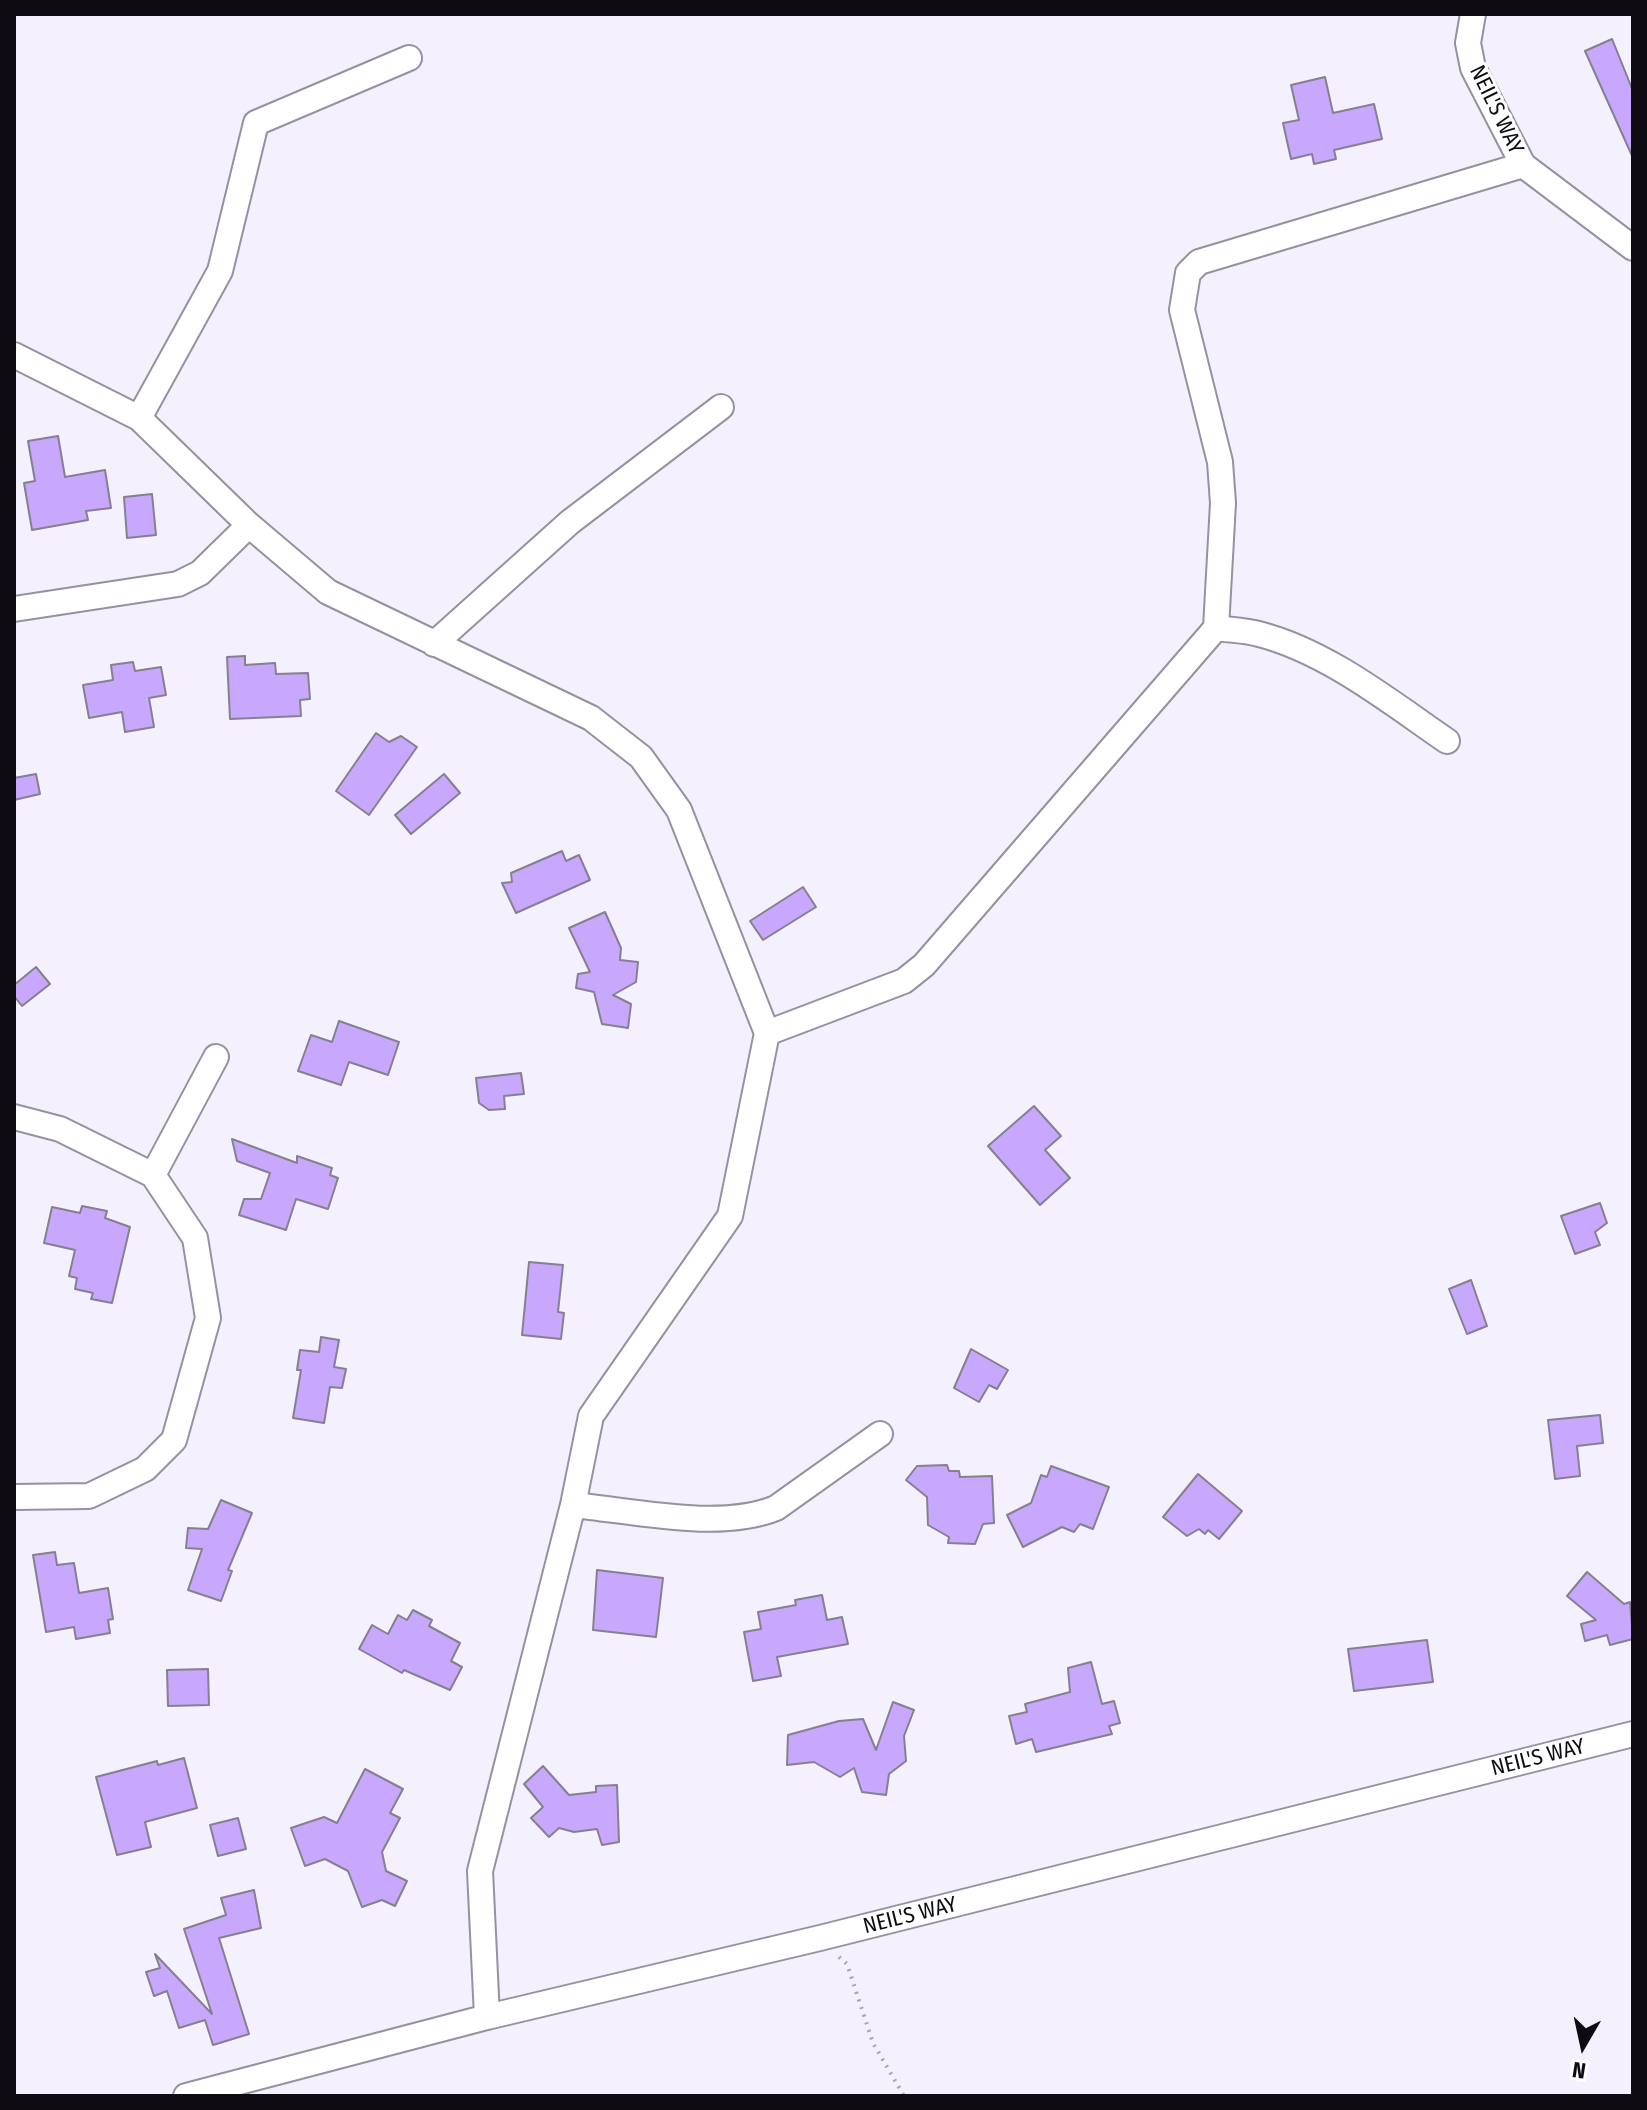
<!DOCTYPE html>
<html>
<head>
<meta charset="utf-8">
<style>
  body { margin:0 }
  #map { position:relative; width:1647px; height:2110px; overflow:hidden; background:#f5f0fe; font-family:"Fira Sans Condensed",sans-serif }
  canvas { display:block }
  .frame { position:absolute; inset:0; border:16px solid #0e0c12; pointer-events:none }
  .north { position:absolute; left:1543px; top:2006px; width:80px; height:80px; -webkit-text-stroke:6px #fff; paint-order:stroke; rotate:189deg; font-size:22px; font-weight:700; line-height:32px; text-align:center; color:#0e0c12 }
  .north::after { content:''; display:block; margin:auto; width:28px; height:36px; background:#0e0c12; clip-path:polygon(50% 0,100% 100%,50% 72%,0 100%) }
</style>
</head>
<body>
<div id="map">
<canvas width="1647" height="2110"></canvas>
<div class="frame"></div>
<div class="north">N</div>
</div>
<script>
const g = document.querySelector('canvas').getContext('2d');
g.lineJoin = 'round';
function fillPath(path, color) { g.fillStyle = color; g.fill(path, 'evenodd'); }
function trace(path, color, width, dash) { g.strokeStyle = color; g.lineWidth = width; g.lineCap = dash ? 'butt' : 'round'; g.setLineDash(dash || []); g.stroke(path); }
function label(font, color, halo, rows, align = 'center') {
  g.font = font + ' "Fira Sans Condensed",sans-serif'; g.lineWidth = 6; g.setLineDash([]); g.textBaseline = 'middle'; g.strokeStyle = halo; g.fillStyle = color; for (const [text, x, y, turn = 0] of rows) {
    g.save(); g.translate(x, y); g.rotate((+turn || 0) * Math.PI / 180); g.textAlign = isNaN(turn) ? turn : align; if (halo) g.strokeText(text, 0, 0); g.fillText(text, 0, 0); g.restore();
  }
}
const building = new Path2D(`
  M1612,39L1633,91V158L1585,51Z
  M1325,77L1333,113L1374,104L1382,139L1334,150L1336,159L1314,164L1312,154L1291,159L1283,123L1299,120L1291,85Z
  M58,436L65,477L105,470L111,508L86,511L88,520L32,530L24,483L35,481L28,441Z
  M152,494L156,535L127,538L124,497Z
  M245,656V665L275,663L276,674L308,673L310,699L300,700L301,716L230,719L227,657Z
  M133,662L135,671L161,667L166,695L149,698L154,727L125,732L122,712L89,718L83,685L113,680L111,665Z
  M376,733L389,742L401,736L417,747L369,815L336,791Z
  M36,774L40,794L14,800V778Z
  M444,774L460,793L411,834L395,815Z
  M562,851L566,861L579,855L590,880L516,913L502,883L512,882L511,873Z
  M803,887L816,907L763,940L750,921Z
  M605,912L621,948L620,960L638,962L636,982L613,995L631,1004L628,1028L602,1024L594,992L576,988L578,974L590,972L569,928Z
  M36,967L50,984L22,1006L14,996V985Z
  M339,1021L399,1042L388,1075L349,1062L341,1085L298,1071L311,1035L332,1042Z
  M521,1073L524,1094L504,1096L505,1109L489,1110L479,1103L476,1078Z
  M1034,1106L1061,1136L1045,1150L1070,1178L1040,1205L988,1146Z
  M232,1139L297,1163V1156L332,1168L330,1175L338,1178L328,1209L296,1199L286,1230L239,1215L244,1199H261L270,1173L237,1161Z
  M1600,1203L1607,1223L1595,1232L1600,1245L1575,1254L1561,1216Z
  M82,1206L107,1211L105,1218L130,1227L112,1303L91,1299L93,1293L75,1289L77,1278L69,1276L75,1250L44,1243L52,1207L80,1213Z
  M529,1262L563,1265L558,1312L564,1313L561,1339L522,1335Z
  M1471,1280L1487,1326L1467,1334L1449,1289Z
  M321,1337L339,1340L334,1367L346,1369L342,1388L330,1387L324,1423L293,1418L301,1370H297L300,1350L319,1352Z
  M971,1349L1008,1370L997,1389L989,1385L979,1402L954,1388Z
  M1600,1415L1603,1443L1577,1446L1580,1476L1555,1479L1548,1420Z
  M947,1465L949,1471H959L960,1477L992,1476L994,1523L983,1524L975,1544L948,1543L949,1537L928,1525L927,1497L906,1480L917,1466Z
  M1051,1466L1109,1487L1093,1529L1080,1524L1074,1532L1062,1527L1023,1547L1007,1515L1031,1503L1041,1475L1047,1477Z
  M1198,1474L1242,1511L1219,1539L1208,1530L1205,1534L1199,1529L1187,1536L1163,1517Z
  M221,1500L252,1513L228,1570L232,1571L221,1601L188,1590L202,1549L186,1548L188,1528L208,1529Z
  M55,1552L57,1565L74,1563L79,1593L108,1588L113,1619L108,1620L110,1633L76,1639L74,1627L46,1632L33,1555Z
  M597,1570L663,1578L656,1637L593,1630Z
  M1587,1572L1624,1604L1630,1602L1633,1639L1610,1645L1607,1635L1585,1641L1581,1624L1596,1620L1567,1596Z
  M822,1595L827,1620L842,1617L848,1644L777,1657L781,1676L753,1681L744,1632L761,1629L758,1612L796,1605L795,1600Z
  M413,1610L432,1620L429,1626L460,1643L451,1661L462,1667L450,1690L404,1670L402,1673L359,1649L372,1625L388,1634L398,1615L407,1620Z
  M1427,1640L1433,1682L1354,1691L1348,1649Z
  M1091,1662L1102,1704L1114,1701L1120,1723L1109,1726L1112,1734L1036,1752L1032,1739L1016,1744L1009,1716L1027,1712L1025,1704L1070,1692L1068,1668Z
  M208,1669L209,1705L168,1706L167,1670Z
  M893,1702L914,1710L904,1736L906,1761L889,1774L886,1795L862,1792L854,1768L840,1777L814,1762L787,1765L788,1735L839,1721L863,1719L876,1750Z
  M184,1758L197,1808L145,1822L151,1847L117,1855L96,1777L157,1761L158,1765Z
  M543,1766L569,1795L596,1792V1786L617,1785L619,1842L602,1845L597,1829L574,1832L559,1828L549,1837L531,1818L543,1807L524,1784Z
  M365,1769L403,1789L390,1813L400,1818L382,1852L386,1871L407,1881L395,1906L382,1900L362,1907L348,1871L325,1859L305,1866L291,1828L324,1817L337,1823Z
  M238,1818L246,1849L218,1856L210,1825Z
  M254,1890L261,1928L219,1938L249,2034L213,2045L205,2020L179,2028L167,1991L154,1996L146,1972L160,1968L155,1954L212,2014L184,1929L226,1915L221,1898Z`);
const path = new Path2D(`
  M839,1957L847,1964L873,2043L904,2096`);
const street = new Path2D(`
  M1473,14L1468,43L1473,68L1523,165L1633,248
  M14,355L139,418L249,525L328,592L591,718L641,757L679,810L767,1033L730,1216L591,1416L573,1505L480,1871L487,2017
  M139,418L220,271L256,123L409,58
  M14,609L178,584L200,573L249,525
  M1216,628C1230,630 1245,630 1259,634C1328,652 1390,702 1447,741
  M434,644L570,522L721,407
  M767,1033L904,981L924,965L1216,628L1223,503L1220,462L1182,310L1188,273L1199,262L1523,165
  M14,1117L60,1129L153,1175L195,1238L208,1318L174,1440L145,1469L89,1496L14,1497
  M153,1175L216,1057
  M573,1505C634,1511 720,1531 776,1508L880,1434
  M186,2096L487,2017L820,1938L1633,1734`);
const streetNames = [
  ["NEIL'S WAY",1496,110,64],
  ["NEIL'S WAY",1538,1758,-14],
  ["NEIL'S WAY",910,1916,-14]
];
fillPath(building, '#c7a8fd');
trace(building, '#85808f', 2);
trace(street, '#9691a1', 28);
trace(path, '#a9a5b0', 4, [2, 6]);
trace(street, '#fff', 24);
label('22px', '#0e0c12', '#fff', streetNames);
</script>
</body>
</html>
